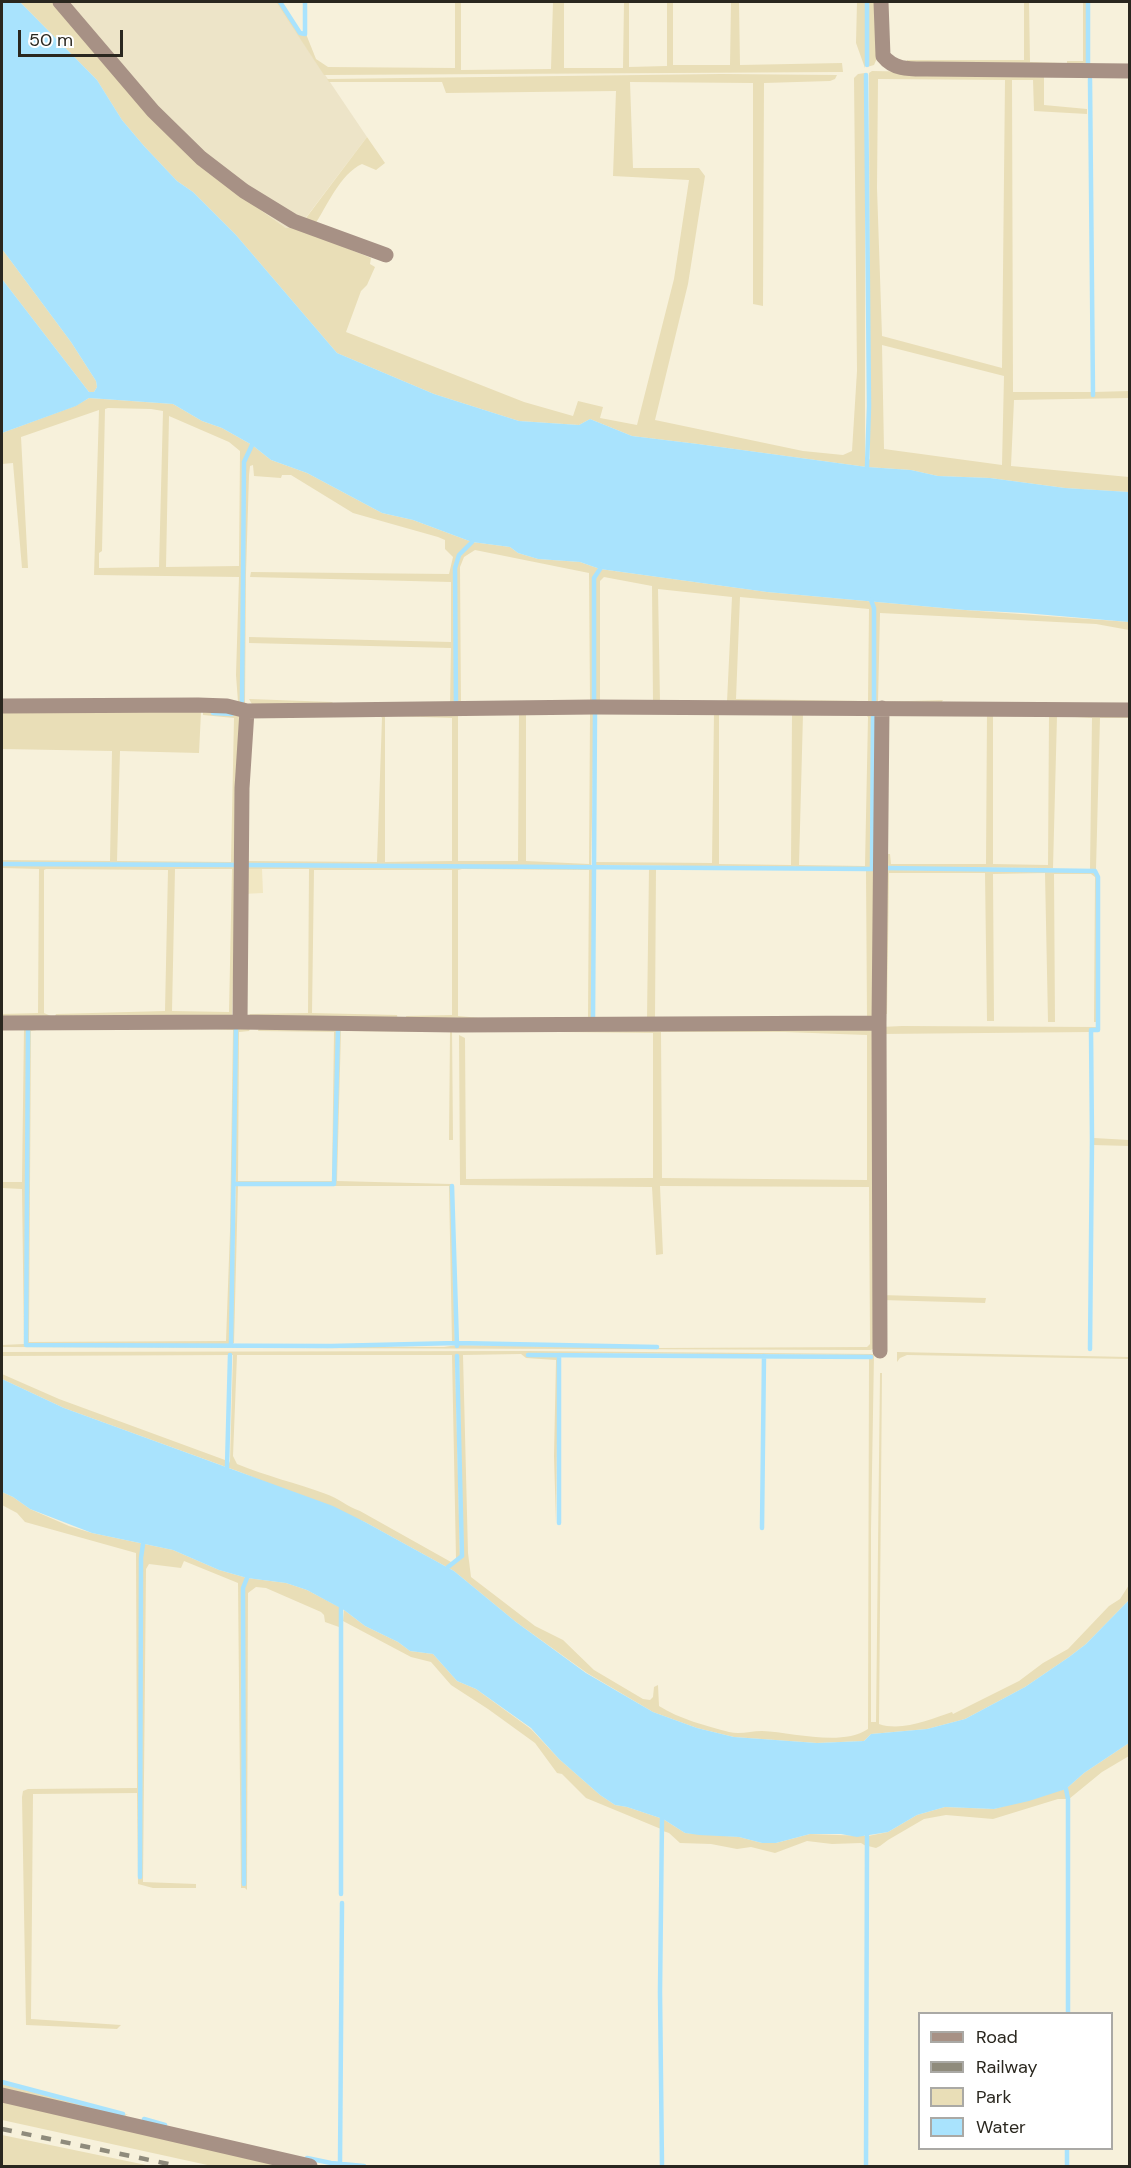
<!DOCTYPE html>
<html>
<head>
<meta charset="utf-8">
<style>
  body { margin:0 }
  #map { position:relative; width:1131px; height:2168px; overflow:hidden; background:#f7f1db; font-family:"DM Sans",sans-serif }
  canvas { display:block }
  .frame { position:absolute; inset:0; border:3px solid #2a271f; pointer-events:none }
  .legend { position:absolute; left:918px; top:2012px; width:195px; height:138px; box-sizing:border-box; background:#fff; border:2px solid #aaa9a5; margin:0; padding:8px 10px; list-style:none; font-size:18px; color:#2a271f }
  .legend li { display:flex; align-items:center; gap:12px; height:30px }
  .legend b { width:30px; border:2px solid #aaa9a5 }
  .scale { position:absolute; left:18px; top:30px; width:105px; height:27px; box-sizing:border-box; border:3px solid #2a271f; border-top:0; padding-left:8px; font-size:18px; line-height:21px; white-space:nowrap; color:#2a271f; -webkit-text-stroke:4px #fff; paint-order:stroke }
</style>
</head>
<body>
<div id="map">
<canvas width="1131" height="2168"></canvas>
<div class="frame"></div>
<ul class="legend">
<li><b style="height:8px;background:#a79185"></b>Road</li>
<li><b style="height:8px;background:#8f8b7c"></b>Railway</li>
<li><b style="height:16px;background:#e9deb7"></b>Park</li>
<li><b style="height:16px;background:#a9e3fd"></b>Water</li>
</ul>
<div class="scale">50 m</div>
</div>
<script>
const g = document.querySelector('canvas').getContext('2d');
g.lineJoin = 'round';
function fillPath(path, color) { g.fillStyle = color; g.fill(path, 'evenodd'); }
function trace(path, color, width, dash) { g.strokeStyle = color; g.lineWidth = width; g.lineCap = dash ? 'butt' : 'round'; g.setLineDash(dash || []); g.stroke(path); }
const built = new Path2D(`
  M53,2H276L367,137L298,228H286L207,172Z`);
const green = new Path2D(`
  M20,2H53L207,172L286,228H298L371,258L370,264L375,267L367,285L361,291L346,332L524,402L573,416L578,401L603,407L600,418L637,425L674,279L689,180L613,176L616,91L446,93L442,82H329L327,79L721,74L837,75L835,79L830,81L764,83L763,306L753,304V83L630,82L633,168H699L705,176L688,284L655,420L803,451L843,455L852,451L857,371L854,78L858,74L865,73V455L867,466L870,458L869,73L872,71L1044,74V105L1087,109V114L1034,111L1033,80H1012L1013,392H1092L1093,395L1094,392L1129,391V398L1014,400L1011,466L1129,477V492L1065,488L990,478L938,476L911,470L867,467L698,444L632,436L590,419L579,425L519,421L434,394L337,353L236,235L193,192L177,181L144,146L122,120L97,80ZM878,79L1005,80L1002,368L882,336L877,188ZM882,345L1004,376L1002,465L884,449Z
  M276,2H279L299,34H306L316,59L328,67L455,68V2H461V70L551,69L553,2H564V68H623L624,2H629V67L667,66V2H673V65H730L731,2H739L740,65L842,63L843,72L324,75Z
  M857,2H866L865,68L856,43Z
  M869,2H878V56L874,65L867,67Z
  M1024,2H1029L1030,62L1063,63L906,66L907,60H1024Z
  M1083,2H1087V63L1096,64L1067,67V61H1083Z
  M367,137L385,163L376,170L362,164C340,174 327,206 314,226L303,222Z
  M2,249L71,342L96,381L97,387L94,392H89L2,279Z
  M89,398L173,404L202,421L222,428L252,445L271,460L307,473L382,513L413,520L472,542L510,547L518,553L538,559L580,562L600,569L767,592L965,610L1116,621L1129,622V630L1096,624L880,613L878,702L943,700L939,706H696L697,702H727L732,597L658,589L660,702L687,704V706H627L628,703H653L652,586L604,577L600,581V702H621L623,706H570V703H590L589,573L475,550L464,557L460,567L461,705L562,704V706H253L249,699L332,702L334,704L450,705L451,648L249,643V637L451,642V582L250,577L251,572L449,574L453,557L445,549V540L438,537L353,513L291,475H282L281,478L254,476L253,465L250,466L249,475L246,573L245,704L238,702L236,675L239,577L94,575L99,410L21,437L28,568H22L13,463L2,464V433L75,406ZM108,408L151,409L163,411L159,567L99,568V553L102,551L105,409ZM169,416L229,442L240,451L239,566L166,567ZM472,543L457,560L455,568L456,706L454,568L458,555ZM599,571L596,578L594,703L593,577ZM740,597L869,609L868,701L736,699ZM872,602L876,608L874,705L872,703Z
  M203,710L242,713L234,1016L240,715L236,864L2,863V860L110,861L112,751L2,749V711L201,712L199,753L120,751L117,861L231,862L234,718L203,715Z
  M579,710V712L526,714V861L589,864L590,714L584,712V710L752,711L749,713H719V864L791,865L792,714H762L760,711L852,712L848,714H803L799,865L865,866L868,717L862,711L872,714L870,868L594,865V862L712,863L714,713L594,714L591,866L243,865L246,741L249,737L245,861L377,862L382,718L380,715H347L344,711L385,712V862L452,861V718L394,716V713H458V861H518L519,714H463V712Z
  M987,712H1129V718H1100L1096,869H1090L1092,718L1057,716L1053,868L883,867L887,854H890L891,864H986ZM993,714L1049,715L1048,865L993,864Z
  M875,715L880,720L875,1015L869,1021L501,1022L504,1018L588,1017L589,870L462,869L458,870V1016L492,1019L493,1022L454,1019L407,1021L406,1016L452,1015V870H314L312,1013L397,1015L398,1020H265L248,1018L250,1014L308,1013L309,869H246V866L592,867L593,1021L595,1019L647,1018L649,868H656L655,1017H867L866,871L873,869Z
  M2,864L236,866L232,1015L55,1016L56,1014L165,1011L168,870L46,869L44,870V1013L51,1016H2V1014L38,1013L39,869L2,868ZM175,869H232L229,1012L172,1011Z
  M883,870L1094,871L1097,877V1022H1094L1095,877L1091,874H1054L1055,1022H1048L1045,873L993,874L994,1021H987L985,873H889L887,1014H880Z
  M200,1024L252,1025L249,1031L239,1032L238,1181H332L334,1032L258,1031L260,1025L452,1027L453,1140H449L450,1031L443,1032L341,1031L337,1181L451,1184L455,1343H452L449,1186H238L234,1343H232L236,1185H335L339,1031L338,1029L334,1184L236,1183V1027L230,1344L26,1345L444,1347L457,1345L658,1348L867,1347L870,1344L869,1187L660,1186L663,1254L656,1255L652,1187L460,1185L459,1035L465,1038L466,1179L653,1178V1033L464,1031H460L461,1026L874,1029L877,1346L871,1350L2,1347V1345L24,1344L22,1189L2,1188V1182H22L24,1027H2V1025H44L42,1029L31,1031L29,1342L226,1341L230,1231L233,1030L200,1028ZM28,1030L29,1031L26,1339L27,1031ZM661,1032H785L867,1035V1180L662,1178Z
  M902,1026L1097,1027V1029L1090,1030V1032L881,1034V1027Z
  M1094,1138L1129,1140V1146L1093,1145Z
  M881,1295L986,1298L985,1303L882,1300Z
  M527,1351L874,1354L871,1530V1722H876L880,1373H882L879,1724C902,1732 931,1719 952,1712L953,1714L1019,1681L1043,1663L1068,1649L1109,1606L1120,1599L1129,1585V1600L1086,1644L1069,1657L1025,1687L965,1719L927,1729L871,1734L864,1741L817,1743L734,1737L697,1728L653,1712L587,1673L516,1622L454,1571L365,1522L240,1472L64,1408L2,1379V1374L59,1399L225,1460L227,1467L230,1461L233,1355L2,1356V1352ZM528,1353L872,1355V1359H869L868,1729C841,1747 792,1732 762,1731C751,1731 740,1735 729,1732C707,1726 679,1719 659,1706L658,1685L654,1687L653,1697L650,1700L643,1699L594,1670L563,1640L535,1626L471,1577L468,1553L463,1355L521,1354L526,1358L556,1360L554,1456L556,1523L558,1356H528L526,1355ZM237,1355H452L456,1559L460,1556L455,1357L457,1355L459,1356L463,1557L449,1566L451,1562L360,1511C348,1507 338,1498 326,1494C296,1483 266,1476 237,1464L233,1456Z
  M897,1352L1129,1357L1130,1359L907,1355L900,1358L897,1362Z
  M2,1492L13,1497L30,1509L69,1526L92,1533L173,1550L219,1570L247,1578L286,1583L307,1590L339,1607V1627L325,1622L324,1615L321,1612L266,1588L256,1587L248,1593L247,1890L245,1888H241L238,1583L184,1561L181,1568L149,1564L146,1569L143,1882L196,1884V1888H153L138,1884L137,1793L33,1794L31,2019L121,2025L117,2029L26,2025L22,1797L23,1791L28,1789L137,1788L136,1553L25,1522L17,1513L2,1505Z
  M344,1610L365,1626L398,1642L410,1651L433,1654L457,1681L476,1689L531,1729L559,1759L600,1795L615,1805L627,1807L660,1818L661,1829L586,1798L562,1774L557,1773L535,1743L488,1709L451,1685L431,1662L411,1657L343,1621Z
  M1129,1743V1756L1102,1772L1069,1799L1067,1788L1084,1773Z
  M1065,1789L1067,1799H1058L993,1819L946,1815L924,1819L888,1840L880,1846L876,1848L868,1846V1836L888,1832L917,1815L945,1807L994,1809Z
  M663,1819L685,1833L739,1837L762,1843H776L810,1834L866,1836V1846L861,1843L832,1844L807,1841L775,1853L751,1847L737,1849L711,1844L680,1843L669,1833L663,1831Z
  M2,2084L122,2115L128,2114L125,2116L2,2089Z
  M2,2098L297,2166H212L2,2120Z
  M2,2135L151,2166H2Z`);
const sand = new Path2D(`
  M247,869H262L263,893L243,894Z`);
const water = new Path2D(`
  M2,2H20L97,80L122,120L144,146L177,181L193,192L236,235L337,353L434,394L519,421L579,425L590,419L632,436L698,444L867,467L911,470L938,476L990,478L1065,488L1129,492V622L1024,613L965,610L767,592L600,569L580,562L538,559L518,553L510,547L472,542L413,520L382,513L307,473L271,460L252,445L222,428L202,421L173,404L89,398L76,406L2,433V279L89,392H94L97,387L96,381L71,342L2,249Z
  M2,1379L64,1408L333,1506L365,1522L454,1571L516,1622L586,1673L653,1712L697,1728L734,1737L817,1743L864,1741L871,1734L927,1729L965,1719L1025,1687L1069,1657L1086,1644L1129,1600V1743L1084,1773L1066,1789L1029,1801L994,1809L945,1807L917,1815L888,1832L857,1837L841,1834H810L776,1843H762L739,1837L699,1835L685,1833L663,1819L627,1807L615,1805L600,1795L559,1759L531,1728L476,1689L457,1681L433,1654L410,1651L398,1642L365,1626L344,1610L307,1590L286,1583L247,1578L219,1570L173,1550L92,1533L30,1509L13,1497L2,1492Z`);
const stream = new Path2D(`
  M280,2L300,33L305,34V2
  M1088,64V2
  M867,65V2
  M866,75L869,406L867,467
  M1090,79L1093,395
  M871,600L874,608V704
  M242,701L244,462L252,445
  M594,703V578L600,569
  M456,706L455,568L459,555L472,542
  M213,713L232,714
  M2,864L237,865
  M246,865L872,869L873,717
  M884,868L1095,871L1098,877V1030H1091L1092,1140L1090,1349
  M593,1020L595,714
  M28,1030L26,1345L331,1346L457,1343L657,1347
  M235,1184H334L338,1029
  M452,1186L457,1346
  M231,1344L236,1028
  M528,1355L871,1357
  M227,1467L230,1355
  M559,1523V1355
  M762,1528L764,1356
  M448,1567L462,1556L457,1356
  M1066,1789L1068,1799V2014
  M140,1877L141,1558L143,1544
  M244,1884L243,1588L247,1578
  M341,1894V1608
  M2,2082L123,2114
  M144,2119L165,2125
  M307,2158L331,2163L364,2166
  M340,2163L342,1903
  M662,2166L660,1992L662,1819
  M866,2166L867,1836
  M1067,2166V2148`);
const minor = new Path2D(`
  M60,2L153,111L201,158L244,191L293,221L386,255
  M881,2L883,56C894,70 910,69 927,69L1130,71
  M2,706L198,705L227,706L247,711L594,707L1130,710
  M240,1022L242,788L247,711
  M2,1023L240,1022L457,1025L879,1023
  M880,1351L879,1023L882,708
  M2,2095L310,2166`);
const rail = new Path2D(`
  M2,2129L178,2166`);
fillPath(built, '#ede4c8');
fillPath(green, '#e9deb7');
fillPath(sand, '#f1e7c2');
fillPath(water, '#a9e3fd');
trace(stream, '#a9e3fd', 4.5);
trace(minor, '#a79185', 15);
trace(rail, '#8f8b7c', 4.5, [10, 10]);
</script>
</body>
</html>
